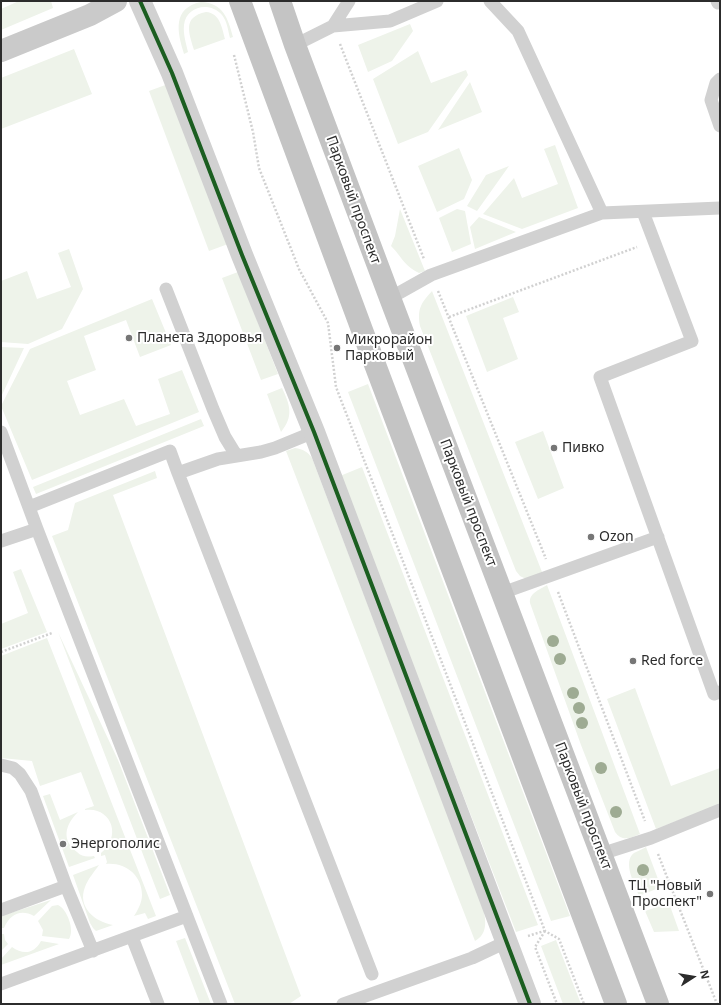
<!DOCTYPE html>
<html>
<head>
<meta charset="utf-8">
<style>
  body { margin:0 }
  #map { position:relative; width:721px; height:1005px; overflow:hidden; background:#fff; font-family:"Noto Sans",sans-serif }
  canvas { display:block }
  .frame { position:absolute; inset:0; border:2px solid #2c2c2c; pointer-events:none }
  .north { position:absolute; left:673px; top:957px; width:40px; height:40px; -webkit-text-stroke:3px #fff; paint-order:stroke; rotate:78deg; font-size:11px; font-weight:700; line-height:16px; text-align:center; color:#2c2c2c }
  .north::after { content:''; display:block; margin:auto; width:14px; height:18px; background:#2c2c2c; clip-path:polygon(50% 0,100% 100%,50% 72%,0 100%) }
</style>
</head>
<body>
<div id="map">
<canvas width="721" height="1005"></canvas>
<div class="frame"></div>
<div class="north">N</div>
</div>
<script>
const g = document.querySelector('canvas').getContext('2d');
g.lineJoin = 'round';
function fillPath(path, color) { g.fillStyle = color; g.fill(path, 'evenodd'); }
function trace(path, color, width, dash) { g.strokeStyle = color; g.lineWidth = width; g.lineCap = dash ? 'butt' : 'round'; g.setLineDash(dash || []); g.stroke(path); }
function label(font, color, halo, rows, align = 'center') {
  g.font = font + ' "Noto Sans",sans-serif'; g.lineWidth = 4; g.setLineDash([]); g.textBaseline = 'middle'; g.strokeStyle = halo; g.fillStyle = color; for (const [text, x, y, turn = 0] of rows) {
    g.save(); g.translate(x, y); g.rotate((+turn || 0) * Math.PI / 180); g.textAlign = isNaN(turn) ? turn : align; if (halo) g.strokeText(text, 0, 0); g.fillText(text, 0, 0); g.restore();
  }
}
const green = new Path2D(`
  M19,1H51L53,8L1,30V9Z
  M201,2C223,3 228,18 233,37L230,38C228,30 227,21 222,15C210,1 186,6 184,25C183,34 186,43 188,52L184,54C177,32 172,8 201,2Z
  M206,12C220,13 222,28 225,39L194,50C189,33 182,17 206,12Z
  M410,24L413,31L392,61L368,72L358,45Z
  M74,49L92,94L1,129V78Z
  M418,51L431,83L466,70L468,75L428,132L398,144L373,79Z
  M470,82L482,112L438,130Z
  M168,84L228,244L209,251L149,91Z
  M555,145L578,208L522,229L483,214L514,178L522,198L558,184L544,149Z
  M459,148L472,180L464,199L437,212L418,166Z
  M509,166L477,211L467,206L486,175Z
  M400,209L425,271L419,273C403,265 403,258 391,246L395,236Z
  M457,209L465,211L471,244L452,252L439,218Z
  M479,217L516,232L475,249L470,227Z
  M69,249L83,289L62,329L28,344L1,342V281L27,271L37,299L71,287L58,253Z
  M238,272L278,374L261,380L222,278Z
  M432,291L542,572L526,579L520,576L516,571L420,326C417,309 421,303 432,291Z
  M513,297L519,312L503,318L518,359L487,372L466,316Z
  M152,299L171,345L140,357L126,320L84,336L96,370L67,381L80,415L124,399L136,426L170,414L158,379L182,370L199,412L32,480L1,406L30,349Z
  M1,347L24,348L1,397Z
  M368,384L570,916L551,921L348,392Z
  M282,388C290,405 294,416 281,432L267,394Z
  M201,419L204,426L36,494L33,487Z
  M543,431L564,488L538,499L515,442Z
  M295,448C303,449 308,452 312,458L483,908C486,920 488,934 475,941L286,451Z
  M362,467L538,925L516,932L340,476Z
  M155,471L157,478L113,495L301,996L289,1004H235L52,536L68,530L75,503Z
  M21,569L47,632L1,649V624L28,613L13,572Z
  M547,585L640,834C631,838 622,842 615,832L581,745L530,603C529,593 539,590 547,585Z
  M58,632L118,760L170,895L160,899Z
  M47,638L156,916L148,919L145,913L134,916C138,910 142,902 142,895C142,875 125,862 106,864L107,862L105,855L101,856V853C123,835 110,806 85,810V809L94,806L81,772L40,786L32,761L1,758V656Z
  M635,688L671,786L720,768V804L656,829L607,699Z
  M50,794L60,820L78,812C65,825 61,840 77,852C82,857 87,857 94,856L95,858L69,867L43,796Z
  M646,847L661,887L639,896C635,885 622,862 634,853C638,851 643,849 646,847Z
  M99,865C94,872 88,879 85,887C77,907 95,922 113,925L96,931L93,928L90,923L73,875Z
  M51,900L34,916C21,909 10,914 4,928H1V916Z
  M669,903L679,931L654,932L645,911Z
  M58,905C67,909 75,930 69,939L42,936L43,930L38,921L52,906Z
  M1,934H4L5,940L8,944L1,951Z
  M185,938L211,1004H200L176,941Z
  M556,940L581,1004H563L541,946Z
  M41,941L59,944L1,965V959L12,947C23,955 34,954 41,941Z`);
const path = new Path2D(`
  M340,44L424,259
  M234,55L253,132L259,168L299,269L328,323L336,387L545,931L559,939L584,1004
  M438,291L546,559
  M449,317L637,247
  M558,592L645,821
  M1,652L52,633
  M658,854L717,1004
  M545,931L535,947L557,1004
  M528,936L544,931`);
const service = new Path2D(`
  M490,1L518,31L602,213
  M717,1L718,3
  M333,26L390,21L437,1
  M295,45L333,26L349,1
  M720,79L716,83L711,100L720,126
  M643,212L692,341L600,377L714,694L720,692
  M166,289L213,409L225,437L236,455
  M390,298L431,275L602,213L720,208
  M1,432L37,529L221,1004
  M314,432L275,448L261,452L218,459L178,473L372,974
  M29,507L170,451L178,473
  M1,541L37,529
  M502,593L658,537
  M1,765L13,768L20,774L31,791L66,886L93,951
  M601,854L651,838L720,810
  M1,910L66,886
  M132,937L158,1004
  M1,984L187,916
  M343,1004L472,958L506,942`);
const minor = new Path2D(`
  M140,1L172,73L242,255L314,432L530,1004`);
const secondary = new Path2D(`
  M1,51L90,15L116,1`);
const primary = new Path2D(`
  M240,1L362,330L616,1004
  M280,1L295,45L390,298L658,1004`);
const cycleway = new Path2D(`
  M140,1L172,73L242,255L314,432L530,1004`);
const trees = [
  [553,641],
  [560,659],
  [573,693],
  [579,708],
  [582,723],
  [601,768],
  [616,812],
  [643,870]
];
const markers = [
  [129,338,4,"#767676"],
  [337,348,4,"#767676"],
  [554,448,4,"#767676"],
  [591,537,4,"#767676"],
  [633,661,4,"#767676"],
  [63,844,4,"#767676"],
  [710,894,4,"#767676"]
];
const streetNames = [
  ["Парковый проспект",353,200,70],
  ["Парковый проспект",468,503,69],
  ["Парковый проспект",583,806,69]
];
const poiNames = [
  ["Планета Здоровья",137,338],
  ["Микрорайон",345,340],
  ["Парковый",345,356],
  ["Пивко",562,448],
  ["Ozon",599,537],
  ["Red force",641,661],
  ["Энергополис",71,844],
  ["ТЦ \"Новый",702,886,"right"],
  ["Проспект\"",702,902,"right"]
];
fillPath(green, '#eef3ea');
trace(path, '#d1d1d1', 2.5, [2, 2]);
trace(service, '#d1d1d1', 13);
trace(minor, '#d1d1d1', 22);
trace(secondary, '#cacaca', 22);
trace(primary, '#c4c4c4', 22);
trace(cycleway, '#1b5e20', 4);
g.fillStyle = '#9eab93';
for (const [x, y] of trees) { g.beginPath(); g.arc(x, y, 6, 0, 2 * Math.PI); g.fill(); }
for (const [x, y, r, color] of markers) { const dot = new Path2D(); dot.arc(x, y, r, 0, 2 * Math.PI); g.fillStyle = color; g.fill(dot); trace(dot, '#fff', 1.5); }
label('14px', '#2c2c2c', '#fff', streetNames);
label('14px', '#2c2c2c', '#fff', poiNames, 'left');
</script>
</body>
</html>
